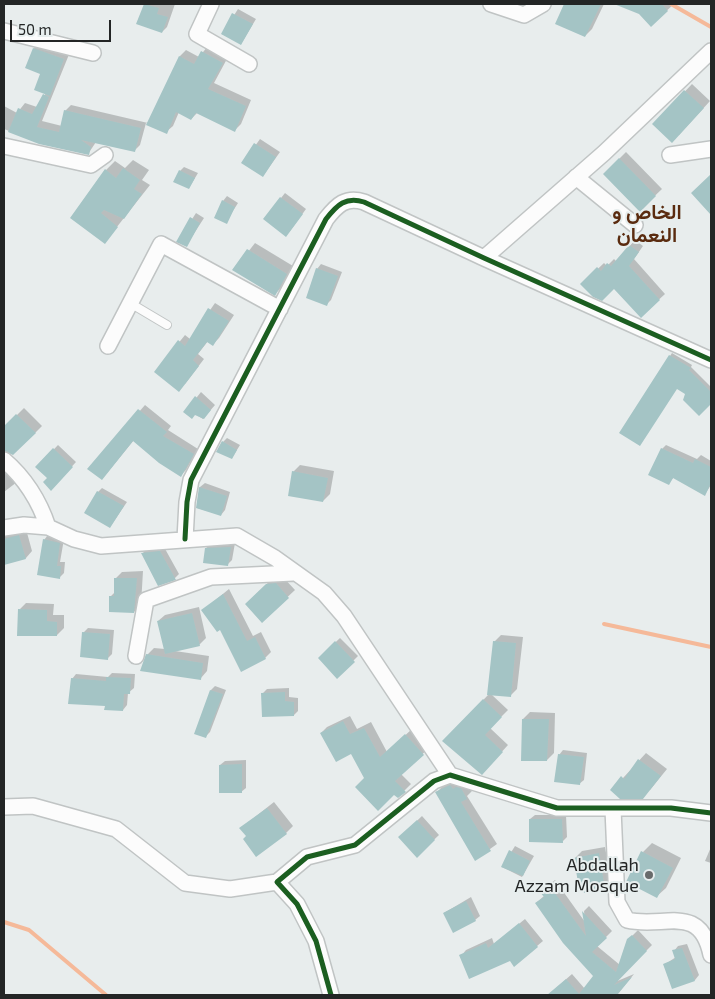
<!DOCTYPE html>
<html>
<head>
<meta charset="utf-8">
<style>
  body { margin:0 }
  #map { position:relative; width:715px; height:999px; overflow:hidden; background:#e8eded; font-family:"Exo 2",sans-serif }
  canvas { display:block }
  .frame { position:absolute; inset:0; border:5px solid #232525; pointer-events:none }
  .scale { position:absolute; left:10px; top:20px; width:101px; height:22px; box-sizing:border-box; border:2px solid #232525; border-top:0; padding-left:6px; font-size:15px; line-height:18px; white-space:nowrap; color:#232525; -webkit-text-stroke:4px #e7eeee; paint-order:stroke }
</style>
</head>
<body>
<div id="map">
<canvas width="715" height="999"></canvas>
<div class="frame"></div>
<div class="scale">50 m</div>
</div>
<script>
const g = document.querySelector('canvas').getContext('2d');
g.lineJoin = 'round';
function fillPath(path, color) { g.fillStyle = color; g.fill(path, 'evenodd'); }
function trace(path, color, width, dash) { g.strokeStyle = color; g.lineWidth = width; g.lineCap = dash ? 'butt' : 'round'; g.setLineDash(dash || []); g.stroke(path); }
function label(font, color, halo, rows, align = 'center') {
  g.font = font + ' "Exo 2",Vazirmatn,sans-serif'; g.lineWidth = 4; g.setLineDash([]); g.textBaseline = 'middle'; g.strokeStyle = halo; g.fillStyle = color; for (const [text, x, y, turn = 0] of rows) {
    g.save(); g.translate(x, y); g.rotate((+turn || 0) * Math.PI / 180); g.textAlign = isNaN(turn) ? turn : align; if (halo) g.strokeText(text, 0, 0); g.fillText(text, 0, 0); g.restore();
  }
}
const shadow = new Path2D(`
  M145,4H175L167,27L162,32L137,23Z
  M565,4H604L592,29L585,36L557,24Z
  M617,4H674L651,25L640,13Z
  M238,9L256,19L241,44L222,34Z
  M41,41L70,52L42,121L62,126L65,111L71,105L148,123L180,56L186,50L199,57L208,46L228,57L214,83L251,100L241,124L235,130L198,112L191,119L179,112L173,126L166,132L146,123L140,145L134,151L96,142L88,154L40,143L4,129V106L17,113L25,103L37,107L46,93L34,48Z
  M692,84L710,101L679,135L654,124Z
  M260,139L280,152L263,176L243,163Z
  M626,152L662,189L640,210L604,174Z
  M133,160L149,170L142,180L150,185L105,242L72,218L106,170L115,161L125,168Z
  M184,167L198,173L189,188L180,171Z
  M285,193L306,209L290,231L281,198Z
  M227,196L238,203L226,222L223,201Z
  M196,213L204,218L186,246L178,241Z
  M635,240L643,246L634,259L665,294L641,316L614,287L582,284L604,263L607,266L614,259L616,261Z
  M255,243L293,266L282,287L275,294L234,270Z
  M321,264L342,272L331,300L327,304L317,269Z
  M215,303L234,315L219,338L213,344L208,341L198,354L204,359L185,384L155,372L185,335L190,339Z
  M672,353L692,365L691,367L711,387V402L699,414L670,356Z
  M201,392L215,405L203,419L195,414L185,412Z
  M145,405L171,426L168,430L198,449L186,470L181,475L134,440L107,473L89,469Z
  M24,408L42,426L35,433L4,450V428Z
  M227,438L240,445L232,458L223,442Z
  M58,445L76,462L51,489L49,477L37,467Z
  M666,445L697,459L701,455L711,461V485L705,494L674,477L669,483L662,449Z
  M4,459L17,482L4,492Z
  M300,465L334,471L330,494L323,501L293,472Z
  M205,483L230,492L225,510L221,515L197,508L200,487Z
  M102,488L127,502L110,527L98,492Z
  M26,529L32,551L26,558L4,564V535Z
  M48,535L64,539L60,562H65L64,573L59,578L44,540Z
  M235,543L232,560L228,564L206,548L211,544Z
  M164,547L179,574L175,578L159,584L143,553L147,548Z
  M143,571L141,605L134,612L110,597L115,592V579L122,572Z
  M274,577H283L295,590L262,621L246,604Z
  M229,589L253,636L261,632L271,652L265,658L220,628L203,610Z
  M26,603L54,604L53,615H64V628L57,635L20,609Z
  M199,607L206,638L199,645L175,651L209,656L207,671L201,678L147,655L154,648L165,649L158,621L165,615Z
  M88,628L114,630L112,654L108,658L83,633Z
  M501,635L523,637L517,689L510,696L491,694L508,710L490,728L508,745L488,767L444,741L488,695L494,642Z
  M340,638L358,656L337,677L319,658Z
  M112,673L135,674L134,688L128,693L127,705L123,710L106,705L72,679L76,674L108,677Z
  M215,686L226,690L210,732L205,737L211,690Z
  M289,688V697L298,698V711L294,715L262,694L267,689Z
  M530,712L555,713L554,753L547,760L523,719Z
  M350,716L357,729L371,722L387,752L412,729L430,747L401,774L411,784L398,797L366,778L351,752L321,733L327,727Z
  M563,750L587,753L584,780L579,784L559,755Z
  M646,753L667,769L650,790H612Z
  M246,760V788L241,792L220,765L225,761Z
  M457,780L467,782L472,791L467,796L497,844L476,859L437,792L443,786Z
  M274,802L293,826L286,833L247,836L241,828Z
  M535,815H566L567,837L563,841L530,819Z
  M422,816L439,835L417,856L400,837Z
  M652,843L681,858L666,888L656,897L643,852Z
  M515,846L534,856L522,877L502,867Z
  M605,847L611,881L605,888L583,887L575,858L582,851Z
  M711,847V863L705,861Z
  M555,880L585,922L584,911L589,906L612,931L597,946L620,965L628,940L638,930L652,945L615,982L634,974L617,995H605L601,992L598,995H548L572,974L585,989L595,976L536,903L544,896L547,886Z
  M471,897L480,916L475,920L444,913Z
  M525,919L543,941L537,946L510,960L461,956L466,950L492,938L494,944Z
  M687,944L699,975L695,980L672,987L664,965L676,957L674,951L678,946Z`);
const stream = new Path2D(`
  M671,4L711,27
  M604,624L711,647
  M4,922L29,930L106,995`);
const building = new Path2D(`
  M144,4L159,8L157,14L168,17L162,33L136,24Z
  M564,4H601L585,37L555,24Z
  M614,4H662L668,11L651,27L639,14Z
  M232,13L253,24L241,45L221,34Z
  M33,48L64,59L50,96L34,90L40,74L25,68Z
  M201,51L223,63L208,89L246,106L235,132L196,113L191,120L176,112L167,134L146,125L179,56L194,64Z
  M684,90L704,108L672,143L652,124Z
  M43,94L49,97L37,127L59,132L64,110L141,128L135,152L81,140L91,147L89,155L39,144L8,132L18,108L32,114Z
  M254,143L276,157L263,177L241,163Z
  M619,158L656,196L640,212L603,174Z
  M123,168L140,180L134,189L142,194L124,219L104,210L101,213L118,227L105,244L70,218L105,169L116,178Z
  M179,170L195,178L189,189L173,182Z
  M711,174V215L691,193Z
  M280,197L303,214L286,237L263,219Z
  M222,200L235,207L227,224L214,218Z
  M190,217L200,223L187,247L176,242Z
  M629,245L639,252L629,266L660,300L641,318L614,289L602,301L593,297L580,284L597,267L601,271L607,263L611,266Z
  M247,249L287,274L275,296L232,270Z
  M316,268L338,276L327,306L306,298Z
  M208,308L229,321L213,346L207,342L193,360L199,366L179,392L154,372L178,340L185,346Z
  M669,355L691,368L689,370L711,392V404L699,416L683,400L685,394L677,389L640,446L619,433Z
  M195,396L211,410L204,419L195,415L192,419L183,412Z
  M138,409L167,432L163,436L194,454L181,477L159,463L133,441L102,480L87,469Z
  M16,414L36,433L13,455L4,451V426Z
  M222,441L237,450L232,459L216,452Z
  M53,448L73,467L51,491L43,482L47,478L35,467Z
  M661,448L693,463L695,459L711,467V483L705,496L673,478L669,485L648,475Z
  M292,471L328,478L323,502L288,496Z
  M199,487L227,496L221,516L196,508Z
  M97,491L124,506L110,528L84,513Z
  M19,535L26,559L4,565V539Z
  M43,539L60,543L57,566H61L60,579L37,575Z
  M231,547L228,566L203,563L205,548Z
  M160,551L176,580L158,586L141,553Z
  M114,578H137L134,613L109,612V596H114Z
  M276,583L289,598L262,623L245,604L266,584Z
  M223,594L247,641L255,637L266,659L241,672L220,630L217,632L201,610Z
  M18,609L47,610V621L57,622V636H17Z
  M192,613L200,646L165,654L157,621Z
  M82,632L110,634L108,660L80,657Z
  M335,641L355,662L337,679L318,658Z
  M493,641L516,643L511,697L487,695Z
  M146,654L203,663L201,680L140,671Z
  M106,677L131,678L130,694H124L123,711L104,710L105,706L68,704L71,678L106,681Z
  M210,690L223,694L206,738L194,734Z
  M285,692V701L294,702V716L262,717L261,693Z
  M483,699L502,717L485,735L503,752L482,775L442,741Z
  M522,719H549L547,761H521Z
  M343,721L350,734L364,728L380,757L405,734L424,755L395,781L406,792L398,798L394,795L378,811L355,787L364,778L351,754L336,762L320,733Z
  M558,754L584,757L580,785L554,782Z
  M638,759L661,776L643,799H620L610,790L621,776L624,779Z
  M242,764V793H219V765Z
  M450,785L453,789L456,787L461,788L467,799L461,802L491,851L475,861L435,792Z
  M267,808L287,834L256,857L243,839L246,836L239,828Z
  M529,819H562L563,843L529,842Z
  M417,820L435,840L417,858L398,837Z
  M509,850L530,861L523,876L501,867Z
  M641,851L673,868L657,898L626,882Z
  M599,853L605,889L584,893L583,888L579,889L574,858Z
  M549,885L586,936L582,911L607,938L592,952L616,972L627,939L632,935L647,951L614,985L632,977L617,995H547L566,979L579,994L593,976L563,943L535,903L544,897L540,892Z
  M466,901L476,921L453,933L443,913Z
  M519,923L538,947L514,967L510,961L469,979L459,955L486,943L488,948Z
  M682,948L695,981L672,989L663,964L675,959L672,950Z`);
const service = new Path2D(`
  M130,303L167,325`);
const minor = new Path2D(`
  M211,4L197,34L249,64
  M491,4L524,15L543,4
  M4,31L93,53
  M4,146L91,165L105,155
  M670,155L711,149
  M576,177L635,225
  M484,258L604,153L711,51
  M108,346L161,244L280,309
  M4,460C25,478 39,500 48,527
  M4,528L24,525L48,527L74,539L101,546L237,536L275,558L324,593L344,616L450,775
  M185,539L187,502L191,480L326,219C337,205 346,196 364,202L484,258L711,360
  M136,656L146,600L211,577L293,573
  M4,807L33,806L116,829L185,883L230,889L277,882
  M613,809L617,902L627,920C663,929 700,902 711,955
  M331,995L316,941L297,904L277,882L307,857L355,845L434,781L450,775L557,808H671L711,813`);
const cycleway = new Path2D(`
  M185,539L187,502L191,480L326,219C337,205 346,196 364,202L484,258L711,360
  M331,995L316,941L297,904L277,882L307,857L355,845L434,781L450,775L557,808H671L711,813`);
const markers = [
  [649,875,5,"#686b6b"]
];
const poiNames = [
  ["Abdallah",639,865],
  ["Azzam Mosque",639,886]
];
const quarterNames = [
  ["الخاص و",647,212],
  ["النعمان",647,235]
];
fillPath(shadow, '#0003');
trace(stream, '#f5b999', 4);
fillPath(building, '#a4c4c5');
trace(service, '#c0c4c4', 10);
trace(minor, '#c0c4c4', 18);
trace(service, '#fcfcfc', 8);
trace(minor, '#fcfcfc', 15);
trace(cycleway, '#1b5e20', 5);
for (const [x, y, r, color] of markers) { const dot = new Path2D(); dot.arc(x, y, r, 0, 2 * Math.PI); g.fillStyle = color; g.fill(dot); trace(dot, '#e7eeee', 2); }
label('18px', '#232525', '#e7eeee', poiNames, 'right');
label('bold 20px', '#5a2b0f', '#e7eeee', quarterNames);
</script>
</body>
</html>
